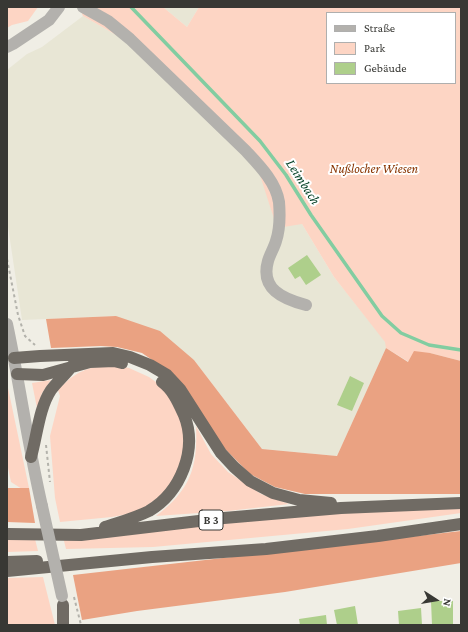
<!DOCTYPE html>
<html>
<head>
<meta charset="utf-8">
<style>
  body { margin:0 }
  #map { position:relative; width:468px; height:632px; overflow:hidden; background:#f0eee5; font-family:"Crimson Pro",serif }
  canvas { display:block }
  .frame { position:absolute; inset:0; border:8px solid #383834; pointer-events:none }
  .legend { position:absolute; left:326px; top:12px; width:130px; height:72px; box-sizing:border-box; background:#fff; border:1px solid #afafae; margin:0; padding:5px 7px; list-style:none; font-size:12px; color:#383834 }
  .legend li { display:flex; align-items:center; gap:8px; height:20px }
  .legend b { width:20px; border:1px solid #afafae }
  .north { position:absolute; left:416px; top:580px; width:40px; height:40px; -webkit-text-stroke:3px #fff; paint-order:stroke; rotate:102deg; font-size:11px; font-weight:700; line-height:16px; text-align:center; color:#383834 }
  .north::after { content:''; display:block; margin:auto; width:14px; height:18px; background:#383834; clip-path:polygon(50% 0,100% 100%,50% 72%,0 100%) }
</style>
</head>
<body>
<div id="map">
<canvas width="468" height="632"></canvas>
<div class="frame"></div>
<ul class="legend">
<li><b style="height:5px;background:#b3b1ad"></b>Straße</li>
<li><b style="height:11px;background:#fdd5c4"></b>Park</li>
<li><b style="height:11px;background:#aecf8b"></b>Gebäude</li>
</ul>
<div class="north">N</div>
</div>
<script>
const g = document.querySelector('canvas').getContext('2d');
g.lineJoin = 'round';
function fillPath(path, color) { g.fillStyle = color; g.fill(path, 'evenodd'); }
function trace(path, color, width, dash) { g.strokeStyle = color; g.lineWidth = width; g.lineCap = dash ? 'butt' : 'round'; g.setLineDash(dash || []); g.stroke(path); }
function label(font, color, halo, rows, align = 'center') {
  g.font = font + ' "Crimson Pro",serif'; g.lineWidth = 4; g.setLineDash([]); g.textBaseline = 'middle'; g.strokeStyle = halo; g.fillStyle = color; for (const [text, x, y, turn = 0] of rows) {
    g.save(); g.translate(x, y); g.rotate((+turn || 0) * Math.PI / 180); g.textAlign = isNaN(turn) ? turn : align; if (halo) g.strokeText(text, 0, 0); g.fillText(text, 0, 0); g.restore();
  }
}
const built = new Path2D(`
  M163,7H199L187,27Z
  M83,16L123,39L257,166L302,224L334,277L386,342V348L337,456L262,449L194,360L116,316L22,320L7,220V70L27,54L42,47Z`);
const green = new Path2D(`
  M7,7H38L28,21L12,25L7,28Z
  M79,7H163L187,27L199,7H461V361L430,353L409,362L386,348L385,342L334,277L302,224L277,228L257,166L123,39L83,16ZM327,13H455V83H327Z
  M113,365L129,368L149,377L164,388L183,419L185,454L169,490L138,512L112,517L60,522L55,498L50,436L60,396L58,390C76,371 87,367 113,365Z
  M51,380L42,393L37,408L32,383Z
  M7,383L29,488L22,489L11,482L7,463Z
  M196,426L211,454L228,472L261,494L289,504L228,511L156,516C190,490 198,468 196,426Z
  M461,507V513L348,529L153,547L66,549L63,537L346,512Z
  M7,538L35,539L38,551L7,552Z
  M43,577L55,625H7V578Z`);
const forest = new Path2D(`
  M116,316L160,331L194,360L262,449L337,456L386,348L408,362L414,351L430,353L461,361V494H305L275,487L250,474L225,449L161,366L142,353L117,347L101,346L51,348L46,319Z
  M7,488H29L35,523L7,522Z
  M461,531V563L285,592L137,611L82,620L73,575Z`);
const stream = new Path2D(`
  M131,7L260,141L286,175L311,215L382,316L401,333L429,345L461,350`);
const building = new Path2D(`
  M307,255L321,275L306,285L300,276L295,279L288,268Z
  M350,376L364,383L352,411L337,405Z
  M431,601H453V625H432Z
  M355,606L358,625H337L334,610Z
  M421,608L422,625H399L398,611Z
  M326,615L327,625H300L299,619Z`);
const path = new Path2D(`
  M7,259L18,315L25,336L35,345
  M46,445L50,482
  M74,597L81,625`);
const minor = new Path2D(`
  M83,7L108,21L130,39L246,151C259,165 276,182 279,202C280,214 280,229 276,241C274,248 270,254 268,261C260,289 283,299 306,305
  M7,47L13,44L49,20L59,7
  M7,324C20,385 28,446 42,506`);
const highway = new Path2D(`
  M14,358L40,356L113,353L130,357L150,365L167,375L180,389L221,453L234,467L250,481L273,493L299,500L331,503
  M17,374L43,375L90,362L114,361L122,363
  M31,457C37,436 39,408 51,390C57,382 66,374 72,366
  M105,527C120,522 135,518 149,511C181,492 198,449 184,415C178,402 173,390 162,382
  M7,534L81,535L224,518L341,508L461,503
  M7,562L37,561
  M7,571L152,557L266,549L378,536L461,524
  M63,625V605`);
const minorBridge = new Path2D(`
  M42,506L62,596`);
const shields = [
  [211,520,24]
];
const shieldNames = [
  ["B 3",211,520]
];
const parkNames = [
  ["Nußlocher Wiesen",374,169]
];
const waterNames = [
  ["Leimbach",303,182,57]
];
fillPath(built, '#e8e6d5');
fillPath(green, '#fdd5c4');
fillPath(forest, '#eaa282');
trace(stream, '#82cda1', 3.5);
fillPath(building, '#aecf8b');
trace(path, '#b3b2ab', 2, [3, 3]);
trace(minor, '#b3b1ad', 12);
trace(highway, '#706b64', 12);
trace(minorBridge, '#b3b1ad', 12);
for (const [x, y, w] of shields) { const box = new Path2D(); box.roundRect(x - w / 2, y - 10, w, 20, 3); g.fillStyle = '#fff'; g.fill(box); trace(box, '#383834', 1); }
label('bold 12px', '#383834', null, shieldNames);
label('italic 13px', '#883400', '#fff', parkNames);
label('italic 14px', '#013f24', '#fff', waterNames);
</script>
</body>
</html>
